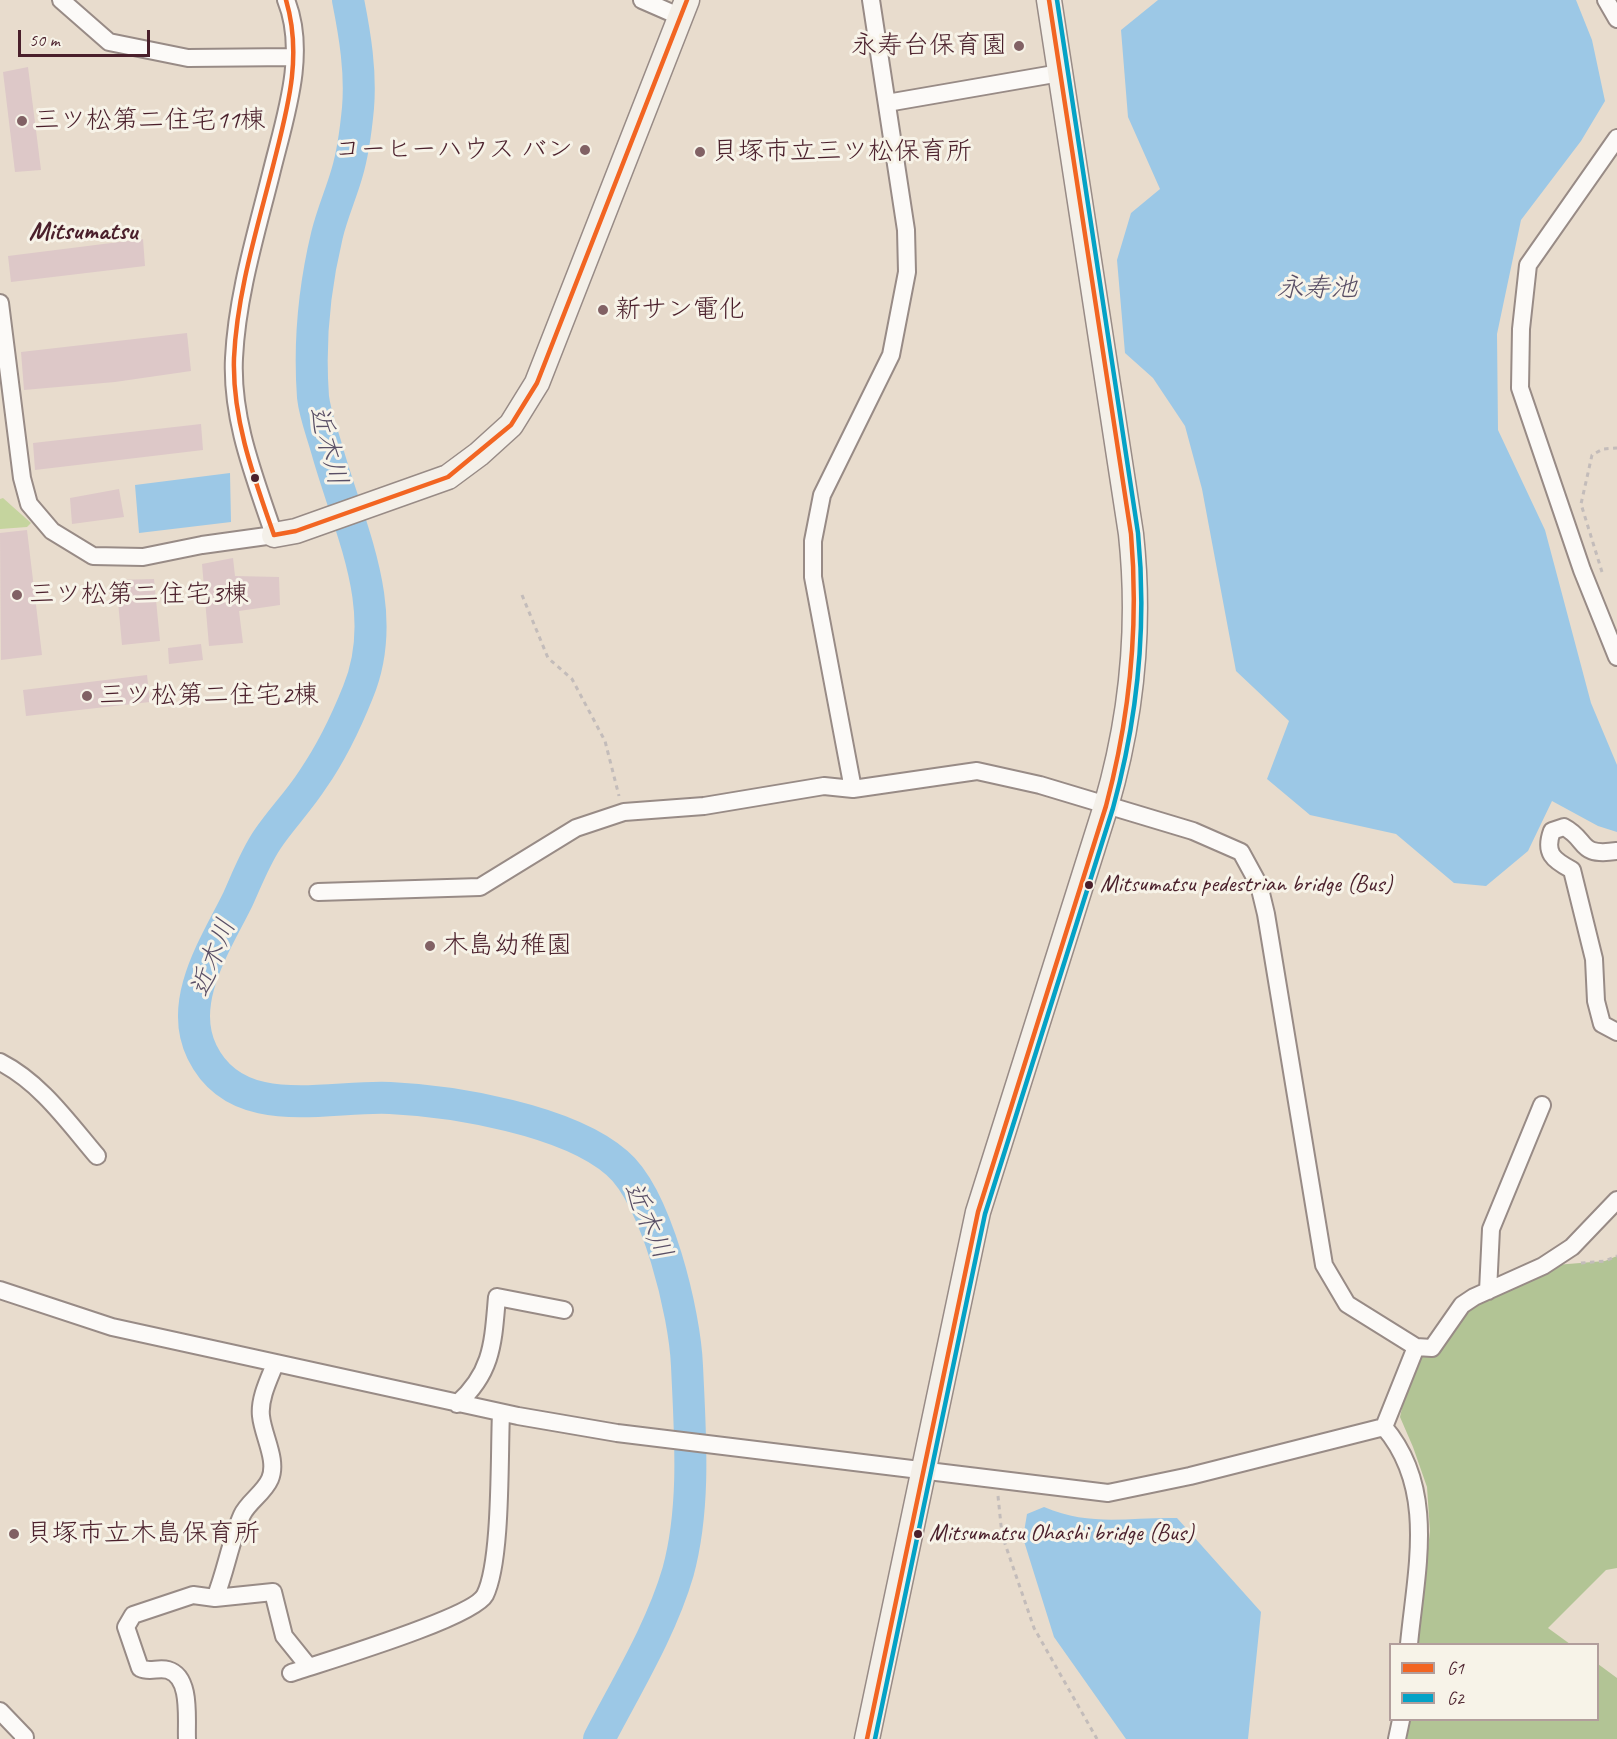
<!DOCTYPE html>
<html>
<head>
<meta charset="utf-8">
<style>
  body { margin:0 }
  #map { position:relative; width:1617px; height:1739px; overflow:hidden; background:#e8dccd; font-family:Caveat,sans-serif }
  canvas { display:block }
  .legend { position:absolute; left:1389px; top:1643px; width:210px; height:78px; box-sizing:border-box; background:#f7f3e8; border:2px solid #b29e9c; margin:0; padding:8px 10px; list-style:none; font-size:18px; color:#4a1f2b }
  .legend li { display:flex; align-items:center; gap:12px; height:30px }
  .legend b { width:30px; border:2px solid #b29e9c }
  .scale { position:absolute; left:18px; top:30px; width:132px; height:27px; box-sizing:border-box; border:3px solid #4a1f2b; border-top:0; padding-left:8px; font-size:18px; line-height:21px; white-space:nowrap; color:#4a1f2b; -webkit-text-stroke:4px #f7f3e8; paint-order:stroke }
</style>
</head>
<body>
<div id="map">
<canvas width="1617" height="1739"></canvas>
<ul class="legend">
<li><b style="height:8px;background:#f26522"></b>G1</li>
<li><b style="height:8px;background:#04a2c6"></b>G2</li>
</ul>
<div class="scale">50 m</div>
</div>
<script>
const g = document.querySelector('canvas').getContext('2d');
g.lineJoin = 'round';
function fillPath(path, color) { g.fillStyle = color; g.fill(path, 'evenodd'); }
function trace(path, color, width, dash) { g.strokeStyle = color; g.lineWidth = width; g.lineCap = dash ? 'butt' : 'round'; g.setLineDash(dash || []); g.stroke(path); }
function label(font, color, halo, rows, align = 'center') {
  g.font = font + ' Caveat,"Klee One",sans-serif'; g.lineWidth = 6; g.setLineDash([]); g.textBaseline = 'middle'; g.strokeStyle = halo; g.fillStyle = color; for (const [text, x, y, turn = 0] of rows) {
    g.save(); g.translate(x, y); g.rotate((+turn || 0) * Math.PI / 180); g.textAlign = isNaN(turn) ? turn : align; if (halo) g.strokeText(text, 0, 0); g.fillText(text, 0, 0); g.restore();
  }
}
const green = new Path2D(`
  M3,498L31,523L27,527L0,529V499Z`);
const forest = new Path2D(`
  M1617,1256V1568L1606,1570L1548,1628L1570,1644H1417L1430,1531L1427,1487L1413,1447L1400,1417L1416,1347L1432,1348L1474,1297L1543,1266L1605,1261Z
  M1598,1664L1617,1678V1739H1407L1409,1720H1598Z`);
const water = new Path2D(`
  M1158,0H1576L1592,40L1605,101L1581,141L1521,220L1497,334L1498,430L1545,530L1591,703L1617,765V832L1598,826L1552,801L1528,851L1486,886L1454,883L1396,834L1310,815L1267,779L1289,721L1236,671L1202,489L1185,426L1153,378L1125,353L1117,260L1131,213L1160,189L1128,117L1121,30Z
  M230,473L231,522L139,533L135,485Z
  M1044,1507C1091,1527 1128,1517 1177,1518L1261,1612L1248,1739H1126L1054,1637L1023,1538L1027,1514Z`);
const river = new Path2D(`
  M348,0C355,35 361,72 358,108C356,129 353,153 347,173C341,194 332,214 327,235C314,289 309,342 313,397C315,415 322,432 327,450C349,529 392,610 358,692C346,722 331,753 313,779C299,801 281,819 267,840C255,858 247,879 238,899C216,944 177,1001 202,1052C237,1124 327,1095 390,1098C454,1101 568,1120 617,1163C657,1197 685,1314 687,1366C690,1433 696,1506 678,1572C661,1630 627,1685 599,1739`);
const building = new Path2D(`
  M28,67L41,170L15,172L3,72Z
  M143,239L145,266L11,282L8,256Z
  M187,333L191,371L115,382L24,390L21,352Z
  M201,424L203,450L35,470L33,443Z
  M119,489L124,517L72,524L70,498Z
  M27,530L42,655L1,660L0,533Z
  M233,558L235,576L279,577L280,605L239,611L243,643L209,646L202,564Z
  M154,579L160,641L122,645L116,580Z
  M201,644L203,660L169,664L168,648Z
  M147,675L150,702L26,716L23,690Z`);
const path = new Path2D(`
  M1602,572L1581,504L1592,455L1603,449L1617,448
  M522,595L548,658L572,679L605,741L619,796
  M1581,1263L1605,1261L1617,1256
  M998,1496L1002,1535L1034,1628L1097,1739`);
const street = new Path2D(`
  M61,0L109,42L188,58L294,57
  M642,0L681,17
  M1606,0L1617,19
  M887,103L1060,73
  M1617,138L1528,265L1521,329L1520,388L1582,570L1617,657
  M0,303L22,478L29,504L52,531L93,556L143,557L202,545L274,535C255,478 231,420 234,358C237,296 256,234 271,174C284,120 308,54 286,0
  M853,789L813,577V541L822,495L891,355L907,272L906,230L871,0
  M1617,851C1577,857 1589,840 1564,827L1552,831C1544,853 1553,860 1572,870L1594,959L1596,1001L1602,1024L1617,1032
  M318,892L480,887L576,828L624,812L704,806L824,786L853,789L977,771L1040,785L1193,831L1241,852L1259,885L1266,914L1324,1265L1347,1304L1416,1347L1432,1348L1462,1305L1474,1297L1543,1266L1572,1247L1617,1200
  M0,1062C41,1083 68,1122 97,1156
  M0,1290L112,1327L518,1416L617,1433L1108,1493L1190,1476L1384,1427
  M1488,1291L1491,1229L1542,1105
  M457,1404C493,1372 493,1342 497,1297L564,1310
  M1384,1427C1437,1489 1416,1570 1409,1644
  M1384,1427L1416,1347
  M215,1598C226,1571 230,1542 242,1515C248,1502 264,1493 270,1479C278,1460 263,1436 261,1416C259,1399 269,1379 275,1364
  M291,1673C323,1662 473,1618 485,1595C502,1561 499,1455 501,1413
  M0,1711L25,1737L23,1739
  M187,1739C186,1720 192,1677 168,1670C158,1667 150,1673 140,1668L126,1627L133,1615L193,1595L215,1598L273,1592L284,1636L309,1667
  M1397,1739L1401,1720`);
const secondary = new Path2D(`
  M274,535L296,531L448,477L479,454L511,425L537,383L687,0
  M867,1739L978,1212L1106,806C1132,717 1141,627 1131,534L1049,0`);
const bus1 = new Path2D(`
  M274,535L296,531L448,477L511,425L537,383L687,0
  M274,535C254,478 232,419 234,358C237,293 257,229 273,166C287,110 303,57 286,0
  M867,1739L978,1212L1106,806C1130,716 1139,627 1131,534L1049,0`);
const bus2 = new Path2D(`
  M875,1739L985,1214L1113,808C1138,717 1147,627 1138,533L1057,0`);
const markers = [
  [1019,46,6,"#816164"],
  [22,121,6,"#816164"],
  [585,150,6,"#816164"],
  [700,152,6,"#816164"],
  [603,310,6,"#816164"],
  [255,478,5,"#4a1f2b"],
  [17,595,6,"#816164"],
  [87,696,6,"#816164"],
  [1089,885,5,"#4a1f2b"],
  [430,946,6,"#816164"],
  [14,1534,6,"#816164"],
  [918,1534,5,"#4a1f2b"]
];
const busNames = [
  ["Mitsumatsu pedestrian bridge (Bus)",1100,885],
  ["Mitsumatsu Ohashi bridge (Bus)",929,1534]
];
const poiNames = [
  ["永寿台保育園",1007,46,"right"],
  ["三ツ松第二住宅11棟",34,121],
  ["コーヒーハウス バン",573,150,"right"],
  ["貝塚市立三ツ松保育所",712,152],
  ["新サン電化",615,310],
  ["三ツ松第二住宅3棟",29,595],
  ["三ツ松第二住宅2棟",99,696],
  ["木島幼稚園",442,946],
  ["貝塚市立木島保育所",26,1534]
];
const neighbourhoodNames = [
  ["Mitsumatsu",83,232]
];
const waterNames = [
  ["永寿池",1317,289],
  ["近木川",327,446,75],
  ["近木川",214,958,-69],
  ["近木川",647,1221,66]
];
fillPath(green, '#c5d49e');
fillPath(forest, '#b2c495');
fillPath(water, '#9cc8e6');
trace(river, '#9cc8e6', 32);
fillPath(building, '#ddc8c8');
trace(street, '#988b86', 20);
trace(secondary, '#988b86', 27);
trace(path, '#c3bcba', 3, [4.5, 4.5]);
trace(street, '#fcfaf8', 16);
trace(secondary, '#f4f0e9', 24);
trace(bus1, '#f26522', 4.5);
trace(bus2, '#04a2c6', 4.5);
for (const [x, y, r, color] of markers) { const dot = new Path2D(); dot.arc(x, y, r, 0, 2 * Math.PI); g.fillStyle = color; g.fill(dot); trace(dot, '#f7f3e8', 2); }
label('24px', '#4a1f2b', '#f7f3e8', busNames, 'left');
label('26px', '#4a1f2b', '#f7f3e8', poiNames, 'left');
label('bold 27px', '#4a1f2b', '#f7f3e8', neighbourhoodNames);
label('italic 27px', '#594f66', '#f7f3e8', waterNames);
</script>
</body>
</html>
